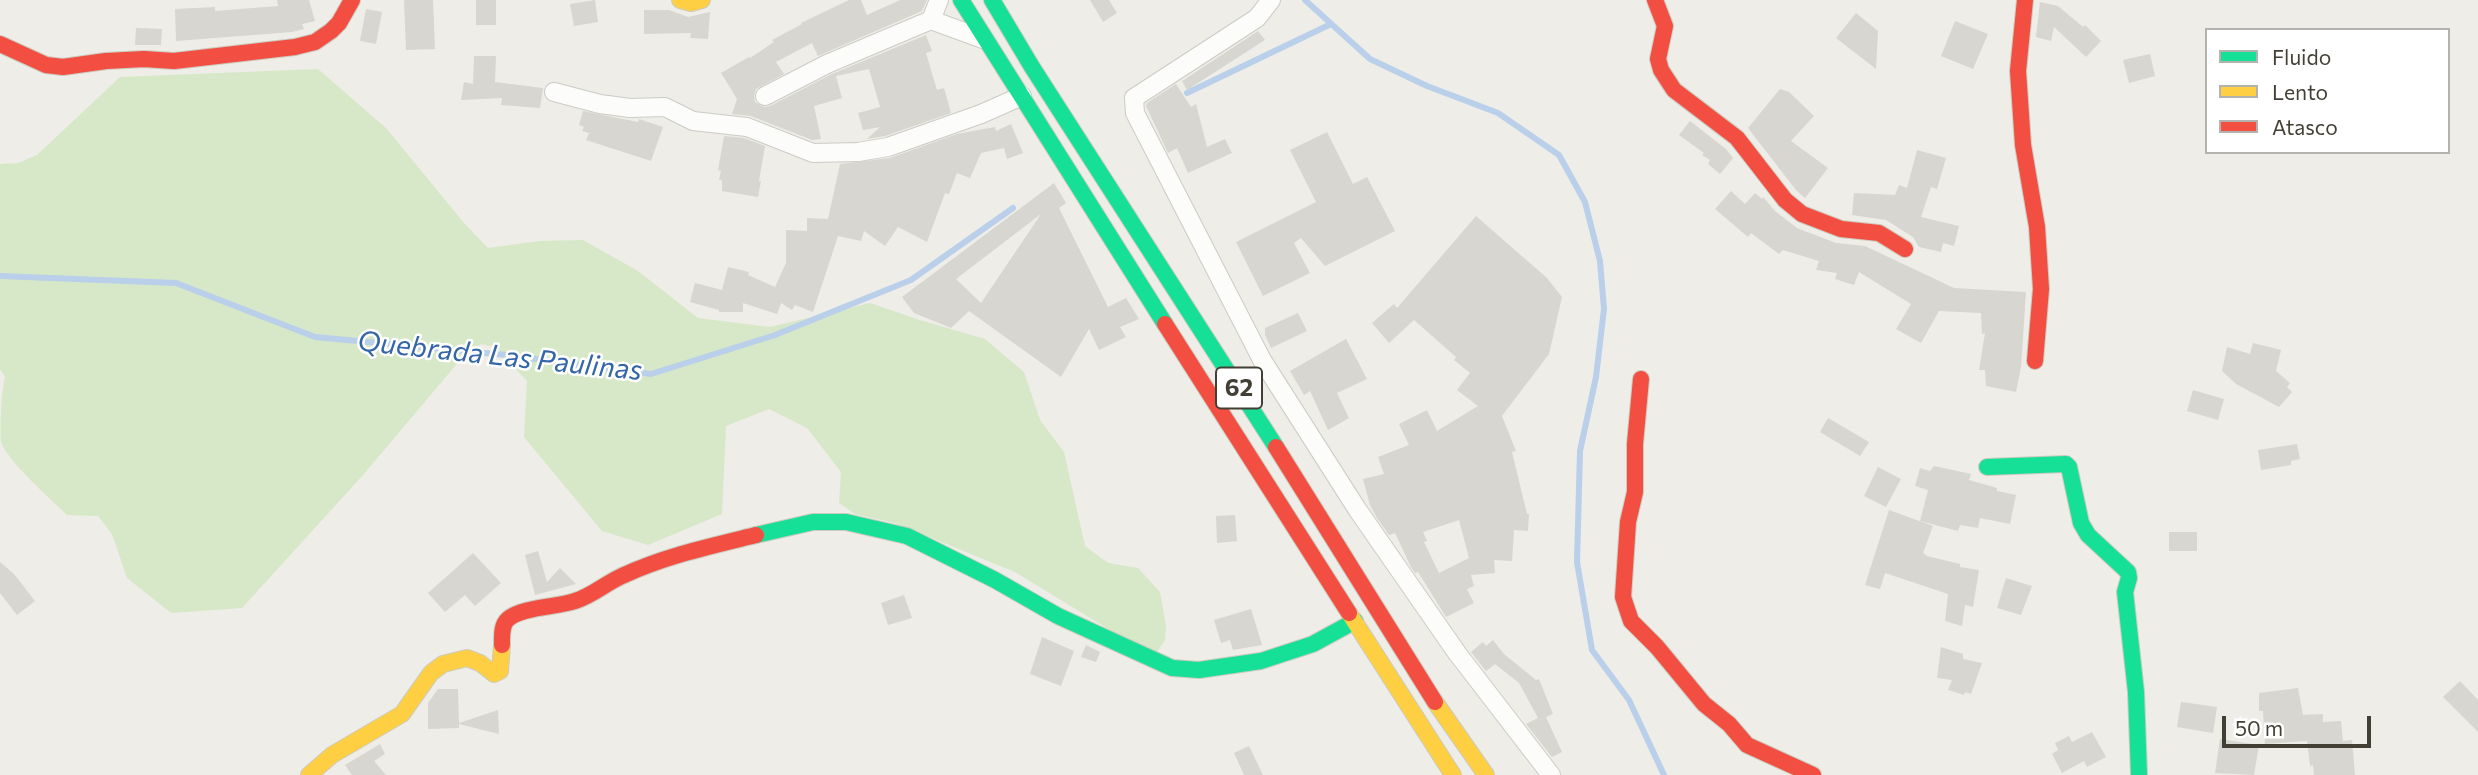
<!DOCTYPE html>
<html>
<head>
<meta charset="utf-8">
<style>
  body { margin:0 }
  #map { position:relative; width:2478px; height:775px; overflow:hidden; background:#eeede7; font-family:Commissioner,sans-serif }
  canvas { display:block }
  .legend { position:absolute; left:2205px; top:28px; width:245px; height:126px; box-sizing:border-box; background:#fff; border:2px solid #b3b2ae; margin:0; padding:9px 12px; list-style:none; font-size:21px; color:#423f34 }
  .legend li { display:flex; align-items:center; gap:14px; height:35px }
  .legend b { width:35px; border:2px solid #b3b2ae }
  .scale { position:absolute; left:2222px; top:716px; width:149px; height:32px; box-sizing:border-box; border:4px solid #423f34; border-top:0; padding-left:9px; font-size:21px; line-height:24px; white-space:nowrap; color:#423f34; -webkit-text-stroke:5px #fff; paint-order:stroke }
</style>
</head>
<body>
<div id="map">
<canvas width="2478" height="775"></canvas>
<ul class="legend">
<li><b style="height:9px;background:#16e098"></b>Fluido</li>
<li><b style="height:9px;background:#ffcf43"></b>Lento</li>
<li><b style="height:9px;background:#f24e42"></b>Atasco</li>
</ul>
<div class="scale">50 m</div>
</div>
<script>
const g = document.querySelector('canvas').getContext('2d');
g.lineJoin = 'round';
function fillPath(path, color) { g.fillStyle = color; g.fill(path, 'evenodd'); }
function trace(path, color, width, dash) { g.strokeStyle = color; g.lineWidth = width; g.lineCap = dash ? 'butt' : 'round'; g.setLineDash(dash || []); g.stroke(path); }
function label(font, color, halo, rows, align = 'center') {
  g.font = font + ' Commissioner,sans-serif'; g.lineWidth = 5; g.setLineDash([]); g.textBaseline = 'middle'; g.strokeStyle = halo; g.fillStyle = color; for (const [text, x, y, turn = 0] of rows) {
    g.save(); g.translate(x, y); g.rotate((+turn || 0) * Math.PI / 180); g.textAlign = isNaN(turn) ? turn : align; if (halo) g.strokeText(text, 0, 0); g.fillText(text, 0, 0); g.restore();
  }
}
const green = new Path2D(`
  M318,69L386,128L464,223L488,248L540,241L583,240L638,271L698,318L770,327L870,303L920,320L985,339L1024,372L1040,420L1064,452L1085,546L1108,563L1138,568L1160,592L1166,626L1165,640L1157,652L1141,649L1015,572L895,523L855,514L839,503L841,472L807,428L769,409L726,426L722,514L648,545L602,531L524,437L527,381L495,347L481,344L461,359L363,475L242,608L171,613L127,578L112,534L98,516L67,515C51,499 8,462 1,442C0,426 1,394 5,377L0,369V164L18,163L37,155L120,77Z`);
const stream = new Path2D(`
  M1305,0L1370,59L1427,86L1498,113L1559,155L1585,202L1600,261L1604,309L1596,377L1580,451L1577,562L1592,650L1629,700L1664,775
  M1187,93L1331,24
  M0,276L176,283L315,337L506,355L651,374L775,335L911,280L1013,208`);
const building = new Path2D(`
  M277,0H309L315,21L302,24L304,29L292,32L176,41L175,9L215,7V11L278,6Z
  M404,0H433L435,49L406,50Z
  M476,0H496V25H476Z
  M595,0L598,22L574,26L570,4Z
  M849,0H861L867,15L900,0H927L922,11L818,56L812,43L776,62L784,74L756,89L754,96L755,102L764,107L770,106L832,74L926,35L932,51L926,53L937,90L944,88L951,113L885,136L867,139L880,127L863,130L858,113L880,107L869,69L836,76L842,98L814,106L821,139L812,140L751,116L732,114L737,99L721,73L749,57L750,58L774,42L772,40L802,24L801,23Z
  M1090,0H1109L1117,13L1103,22Z
  M2040,2L2058,6L2083,27L2085,25L2101,41L2086,57L2054,27L2051,41L2036,37Z
  M366,9L382,12L376,44L360,41Z
  M644,10H669L688,17L710,12L708,39L690,38L691,33L644,34Z
  M1856,13L1878,31L1876,69L1836,38Z
  M1955,21L1988,34L1973,69L1941,56Z
  M136,28L162,29L161,45H135Z
  M1258,31L1265,40L1187,90L1182,81Z
  M2150,54L2155,76L2129,83L2123,60Z
  M474,56H496L495,82L543,88L540,108L501,105L502,98L461,100L464,82L473,84Z
  M1176,84L1191,107L1196,104L1207,147L1225,139L1232,153L1188,173L1177,148L1168,153L1146,106L1147,103Z
  M1780,89L1789,92L1814,116L1791,141L1828,168L1805,198L1796,190L1748,128Z
  M583,111L638,122L639,119L663,127L651,161L586,140L589,133L582,131L584,127L579,125Z
  M1690,121L1726,149L1733,158L1720,174L1708,164L1710,160L1702,155L1704,153L1679,135Z
  M1011,124L1023,153L1007,159L1004,148L981,153L970,178L957,173L949,194L945,193L927,242L898,227L885,246L864,231L861,241L838,236L813,312L795,305L792,310L781,303L777,314L743,303V312H719V310L690,302L695,283L722,290L728,267L749,272L748,275L775,287L786,263V230L807,231V218L828,219L840,164L890,158L957,134L995,127L996,131Z
  M1327,132L1353,184L1367,177L1395,231L1325,266L1301,238L1294,243L1310,273L1263,296L1236,242L1316,202L1290,150Z
  M724,136L744,138L765,146L759,181H761L758,197L722,191V180H719L721,171L718,170Z
  M1917,150L1946,158L1937,189L1931,187L1921,217L1959,226L1954,246L1943,243L1941,252L1919,247L1913,237L1886,220L1852,215L1854,193L1895,195L1899,185L1907,188Z
  M1054,183L1066,203L1059,208L1108,307L1126,298L1139,319L1120,327L1126,337L1099,350L1089,329L1061,377L969,311L951,328L914,313L902,297ZM1041,214L981,303L956,279Z
  M1731,191L1745,204L1755,193L1762,199L1763,197L1775,211L1797,228L1836,243L1865,246L1954,288L2026,292L2021,367L2016,392L1986,386L1985,370H1979L1985,333L1982,334L1981,313L1939,311L1921,343L1896,329L1911,304L1859,272L1854,285L1835,279L1837,273L1816,270L1819,261L1783,250L1779,254L1751,233L1748,237L1715,209Z
  M1476,216L1547,278L1562,297L1549,354L1502,416L1516,451L1512,452L1527,514H1529L1528,531L1514,530L1512,561L1494,560L1495,573L1471,575L1474,586L1467,589L1474,603L1446,617L1418,572L1415,573L1411,567L1395,533L1389,535L1377,518L1370,505L1363,479L1384,474L1378,457L1409,445L1399,424L1427,410L1437,431L1478,406L1457,390L1470,373L1454,360L1456,357L1414,320L1389,343L1372,323L1394,304L1397,308ZM1459,520L1469,558L1439,573L1424,542L1427,541L1423,532Z
  M1298,313L1307,331L1271,348L1265,335V328Z
  M1346,339L1367,379L1337,393L1349,418L1328,430L1310,391L1304,395L1290,371Z
  M2253,343L2281,350L2276,371L2290,383L2287,387L2292,392L2279,407L2236,384L2222,371L2227,347L2250,354Z
  M2193,390L2224,399L2218,420L2187,411Z
  M1828,418L1869,442L1860,456L1820,432Z
  M2297,444L2300,459L2291,461V465L2261,470L2258,450Z
  M1934,466L1971,474L1969,480L1997,488V491L2016,495L2010,524L1980,518L1978,528L1960,525L1958,531L1920,521L1928,490L1915,486L1920,468L1930,471Z
  M1878,467L1901,479L1886,507L1864,496Z
  M1889,510L1933,526L1923,553L1927,556L1960,564V567L1979,570L1973,607L1965,605L1962,626L1945,621L1948,594L1885,573L1880,589L1865,585Z
  M1235,515L1237,541L1217,543L1216,516Z
  M2169,532H2197V551H2169Z
  M538,551L547,582L560,568L576,584L535,595L525,555Z
  M473,553L501,583L475,606L465,595L445,612L428,593Z
  M0,562L14,574L35,601L17,615L0,593Z
  M2006,578L2032,586L2021,615L1997,608Z
  M904,595L912,618L888,625L881,603Z
  M1251,609L1262,645L1233,650L1230,640L1221,643L1214,620Z
  M1042,637L1074,651L1061,686L1030,674Z
  M1493,640L1504,654L1536,680L1539,679L1553,714L1546,717L1562,752L1552,757L1526,724L1538,718L1519,683L1495,664L1486,671L1471,652L1483,642L1486,646Z
  M1086,645L1100,652L1096,662L1081,657Z
  M1941,647L1963,654V659L1982,663L1971,694L1965,692L1964,695L1948,690L1952,680L1937,678Z
  M2460,681L2478,700V732L2443,697Z
  M2298,688L2303,715L2323,714V722L2341,721L2343,741L2352,740L2355,775H2314L2313,765L2310,766L2307,741L2265,744L2263,711H2259V693Z
  M438,689H458L459,723L498,710L499,734L459,724V728L428,729V703Z
  M2181,702L2217,707L2213,733L2177,727Z
  M2092,732L2106,757L2087,767L2084,761L2062,773L2052,754L2058,750L2055,743L2069,736L2072,742Z
  M2220,739L2259,745L2254,775L2215,773Z
  M380,744L385,754L374,761L386,775H352L345,765Z
  M1249,746L1263,775H1244L1234,753Z`);
const street = new Path2D(`
  M1271,0L1257,18L1134,98L1135,113L1262,360L1357,509L1457,653L1551,775
  M931,20L939,0
  M554,92L600,104L630,108L665,107L693,121L747,127L813,153L858,152L888,147L981,114L1022,96
  M765,96L827,64L931,20L983,39`);
const fast = new Path2D(`
  M961,0L1165,324
  M992,0L1032,67L1276,447
  M1987,467L2066,464L2069,467L2081,523L2088,535L2128,572L2129,578L2125,592L2136,692L2139,775
  M756,535L813,522H846L907,536L995,580L1058,616L1172,668L1199,670L1261,661L1313,644L1355,621`);
const slow = new Path2D(`
  M680,0L691,3L702,0
  M1349,613L1453,775
  M1435,702L1486,775
  M309,775L332,755L402,714L431,673L443,664L467,658L480,663L494,674L500,671L502,645`);
const jam = new Path2D(`
  M1655,0L1665,26L1658,59L1661,70L1674,90L1737,138L1785,200L1802,214L1841,229L1879,233L1905,249
  M2025,0L2018,71L2023,145L2037,227L2041,289L2035,361
  M0,44L46,65L63,67L106,61L144,59L174,61L295,47L315,42L331,31L339,23L352,0
  M1165,324L1349,613
  M1641,379L1635,444V492L1628,522L1623,597L1631,621L1657,647L1704,704L1729,724L1747,745L1813,775
  M1276,447L1435,702
  M502,645C502,637 501,625 508,619C521,607 558,607 575,601C592,596 606,583 622,576C665,556 711,546 756,535`);
const shields = [
  [1239,388,46]
];
const shieldNames = [
  ["62",1239,388]
];
const waterNames = [
  ["Quebrada Las Paulinas",500,356,6]
];
fillPath(green, '#d6e8c8');
trace(stream, '#b9cfea', 6);
fillPath(building, '#d7d6d0');
trace(street, '#cccbc5', 20);
trace(fast, '#cccbbe', 18);
trace(slow, '#cccbbe', 18);
trace(jam, '#cccbbe', 18);
trace(street, '#fcfcfb', 18);
trace(fast, '#16e098', 16);
trace(slow, '#ffcf43', 16);
trace(jam, '#f24e42', 16);
for (const [x, y, w] of shields) { const box = new Path2D(); box.roundRect(x - w / 2, y - 20.5, w, 41, 5); g.fillStyle = '#fff'; g.fill(box); trace(box, '#423f34', 2); }
label('bold 24px', '#423f34', null, shieldNames);
label('italic 28px', '#3365a8', '#fff', waterNames);
</script>
</body>
</html>
